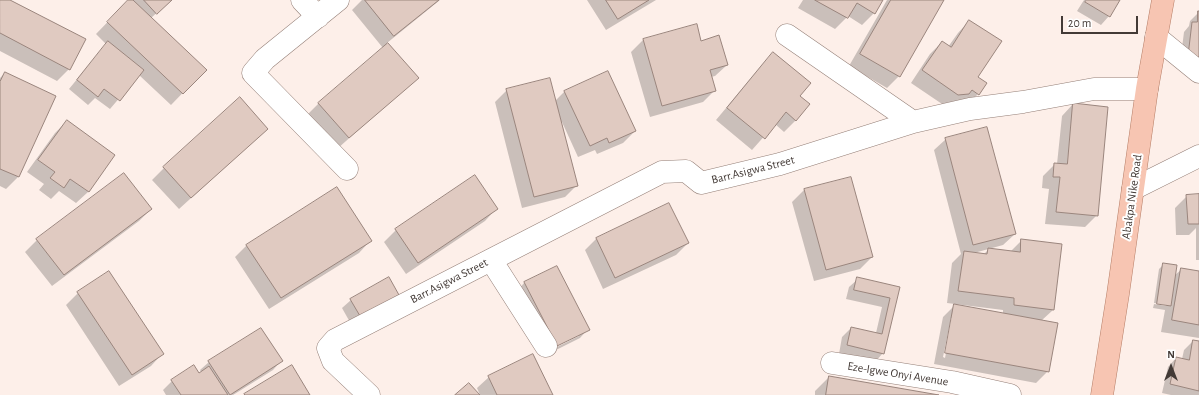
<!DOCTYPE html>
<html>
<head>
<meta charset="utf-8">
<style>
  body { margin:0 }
  #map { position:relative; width:1199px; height:395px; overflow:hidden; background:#fdefe9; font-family:"Alegreya Sans",sans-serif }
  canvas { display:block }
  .north { position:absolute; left:1151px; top:347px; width:40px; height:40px; -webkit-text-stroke:3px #fff; paint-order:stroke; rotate:0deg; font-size:11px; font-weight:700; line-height:16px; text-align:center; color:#433a36 }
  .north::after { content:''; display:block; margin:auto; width:14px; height:18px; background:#433a36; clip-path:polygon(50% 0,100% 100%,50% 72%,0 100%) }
  .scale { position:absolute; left:1061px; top:16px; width:77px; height:18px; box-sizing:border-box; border:2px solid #433a36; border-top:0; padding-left:5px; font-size:12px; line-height:14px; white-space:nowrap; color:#433a36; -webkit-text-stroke:3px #fff; paint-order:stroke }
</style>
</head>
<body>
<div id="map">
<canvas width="1199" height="395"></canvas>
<div class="north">N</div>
<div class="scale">20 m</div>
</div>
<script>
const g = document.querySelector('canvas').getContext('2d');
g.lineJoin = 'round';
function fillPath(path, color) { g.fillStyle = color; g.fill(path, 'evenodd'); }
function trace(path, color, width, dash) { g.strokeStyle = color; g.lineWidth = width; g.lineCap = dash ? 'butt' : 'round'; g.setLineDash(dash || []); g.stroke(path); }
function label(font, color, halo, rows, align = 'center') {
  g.font = font + ' "Alegreya Sans",sans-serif'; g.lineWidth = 4; g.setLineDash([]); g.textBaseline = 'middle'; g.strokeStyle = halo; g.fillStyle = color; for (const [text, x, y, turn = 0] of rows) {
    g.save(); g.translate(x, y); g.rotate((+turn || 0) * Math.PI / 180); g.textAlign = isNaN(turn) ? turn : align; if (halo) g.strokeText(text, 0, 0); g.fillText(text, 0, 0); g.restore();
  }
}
const shadow = new Path2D(`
  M0,0H8L69,69L57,81L0,51Z
  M129,0H171L151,18L205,70L171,105L139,75L110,109L95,98L88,105L69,89L106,44L96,34Z
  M362,0H440L387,43L417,78L337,149L307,115L319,103L383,48L352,10Z
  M587,0H656L606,30Z
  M803,0H882L874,13L862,25L848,16L835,29L798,8Z
  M887,0H943L899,76L887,88L849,66Z
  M1084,0H1119L1109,16L1101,25L1077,11Z
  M1199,12V67L1180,64L1184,32L1189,26L1190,21Z
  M969,21L978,94L966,106H945L911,83L930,54L942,42L948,47L958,33Z
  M696,26L701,42L727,65L715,76L711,77L715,90L703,102L650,117L631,52L643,40Z
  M773,53L799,96L796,120L784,132L775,124L752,150L716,120L762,65Z
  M5,73L55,97L18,177L6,189L0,186V78Z
  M507,90L555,101L565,91L635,131L623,143L597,154L595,150L578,157L562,122H561L577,185L565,197L522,208L495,102Z
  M1073,104L1097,215L1085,227L1045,224L1049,189L1042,188L1043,176L1055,164H1057L1062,116Z
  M67,121L114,155L88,192L76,203L59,191L51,199L39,190L44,184L27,172L55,133Z
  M946,139L1015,234L1003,245L974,253L984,254L989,249L1010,252L1022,240L1053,310L1041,321L1048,371L1036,383L934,364L943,317L954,306L1003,314V310L947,303L952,263L961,254L934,150ZM951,318H953L945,358L943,357Z
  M255,140L179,209L152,180L164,168Z
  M124,174L151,209L139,221L52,286L25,252L37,240Z
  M850,178L872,257L860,269L814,281L792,202L804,190Z
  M1199,195V260H1196V228L1189,235H1176L1175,208L1187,196Z
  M496,209L485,221L406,274L384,242L396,230Z
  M596,239L688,243L676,255L603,289L585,250Z
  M370,241L359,253L269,309L235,257L247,245Z
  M1164,264L1175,275L1182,269L1199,272V338L1161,332L1165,310L1153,308L1154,304L1166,306V304L1154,303L1159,269Z
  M556,267L588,329L580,338L548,354L516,292L524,283ZM579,334V336L553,349L552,348Z
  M858,279L899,288L883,353L875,362L839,354L842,337L851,328L876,333L882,307L846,299L849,287Z
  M78,293L162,354L151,366L119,386L66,305Z
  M398,294L351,324L342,308L351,300Z
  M1193,341L1199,342V395H1171L1162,393L1168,367L1176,358L1182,359L1184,350Z
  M281,361L273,370L233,395H166L163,390L172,381L193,366L199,375L202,373L200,370L209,362Z
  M489,377L551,395H480L477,388Z
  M829,377L934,395H815V391Z`);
const building = new Path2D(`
  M0,0H10L86,39L70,70L0,33Z
  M128,0H133L207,70L183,94L107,22Z
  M144,0H172L157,14Z
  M365,0H439L394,36Z
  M606,0H649L618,19Z
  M815,0H883L875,14L857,3L848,18Z
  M891,0H944L900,77L860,54Z
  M1087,0H1120L1110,17L1085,2Z
  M1198,11H1199V57L1188,56L1192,22H1197Z
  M969,20L1002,41L978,77L987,83L979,95L972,90L969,94L958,95L922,70L942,41L951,47Z
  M697,24L701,41L719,35L728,65L710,70L716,91L662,106L643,39Z
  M108,41L144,70L120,101L104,89L98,97L77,80Z
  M388,43L419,78L349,138L318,103Z
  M773,52L811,83L800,96L810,104L796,121L786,112L765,139L727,108Z
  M608,71L636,131L609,143L607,138L590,146L564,91Z
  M5,72L56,96L19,177L0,169V82Z
  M550,78L578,186L534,197L506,89Z
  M240,97L268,129L191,198L163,167Z
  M1073,103L1108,107L1098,216L1056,212L1060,177H1053L1054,163L1067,164Z
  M67,120L115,155L89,192L70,179L64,188L50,178L55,172L38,160Z
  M987,127L1016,234L973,245L945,138Z
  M124,173L152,209L64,275L36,239Z
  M475,175L498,209L418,263L395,229Z
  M851,177L873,257L826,270L804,189Z
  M337,187L372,241L281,298L246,245Z
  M1199,194V224H1188L1186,195Z
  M669,203L689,243L615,278L596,238Z
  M1021,239L1062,244L1054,310L1014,305V298L958,291L964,251L987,254L988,248L1020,252Z
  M1163,263L1177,265L1171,306L1157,304Z
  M557,266L590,330L557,346L524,282Z
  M1181,268L1199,271V325L1172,320Z
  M109,271L164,354L132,375L77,292Z
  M389,277L399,295L360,316L350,299Z
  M857,277L900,287L884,354L847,345L851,327L882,334L890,298L854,290Z
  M954,304L1058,323L1049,372L945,353Z
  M261,328L283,361L230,395L208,361Z
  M1193,340L1199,341V391L1170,384L1176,357L1189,360Z
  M533,354L553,395H497L488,376Z
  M194,365L199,373L209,366L228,395H181L171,380Z
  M292,365L310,395H245L244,394Z
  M829,376L939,395H826Z
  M469,383L480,395H455Z`);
const minor = new Path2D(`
  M302,0L318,17
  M338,0L265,59L253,73L347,169
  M787,35L913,122
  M1156,37L1199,72
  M1133,189L1199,156
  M491,260L546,346
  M832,363L952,382L1010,395
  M369,395L333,361L328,348L335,340L662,172L686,171L701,183L780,164L913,122L970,109L1023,102L1094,89H1147`);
const major = new Path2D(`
  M1102,395L1118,294L1147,89L1163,0`);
const streetNames = [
  ["Barr.Asigwa Street",753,170,-14],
  ["Abakpa Nike Road",1132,197,-82],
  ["Barr.Asigwa Street",449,281,-27],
  ["Eze-Igwe Onyi Avenue",898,374,9]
];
fillPath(shadow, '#0003');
fillPath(building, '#e0cac1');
trace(building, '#9a857d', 1);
trace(minor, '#947f77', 23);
trace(major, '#b47c65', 23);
trace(minor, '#fff', 22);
trace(major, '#f7c5b2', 22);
label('12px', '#433a36', '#fff', streetNames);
</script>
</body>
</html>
